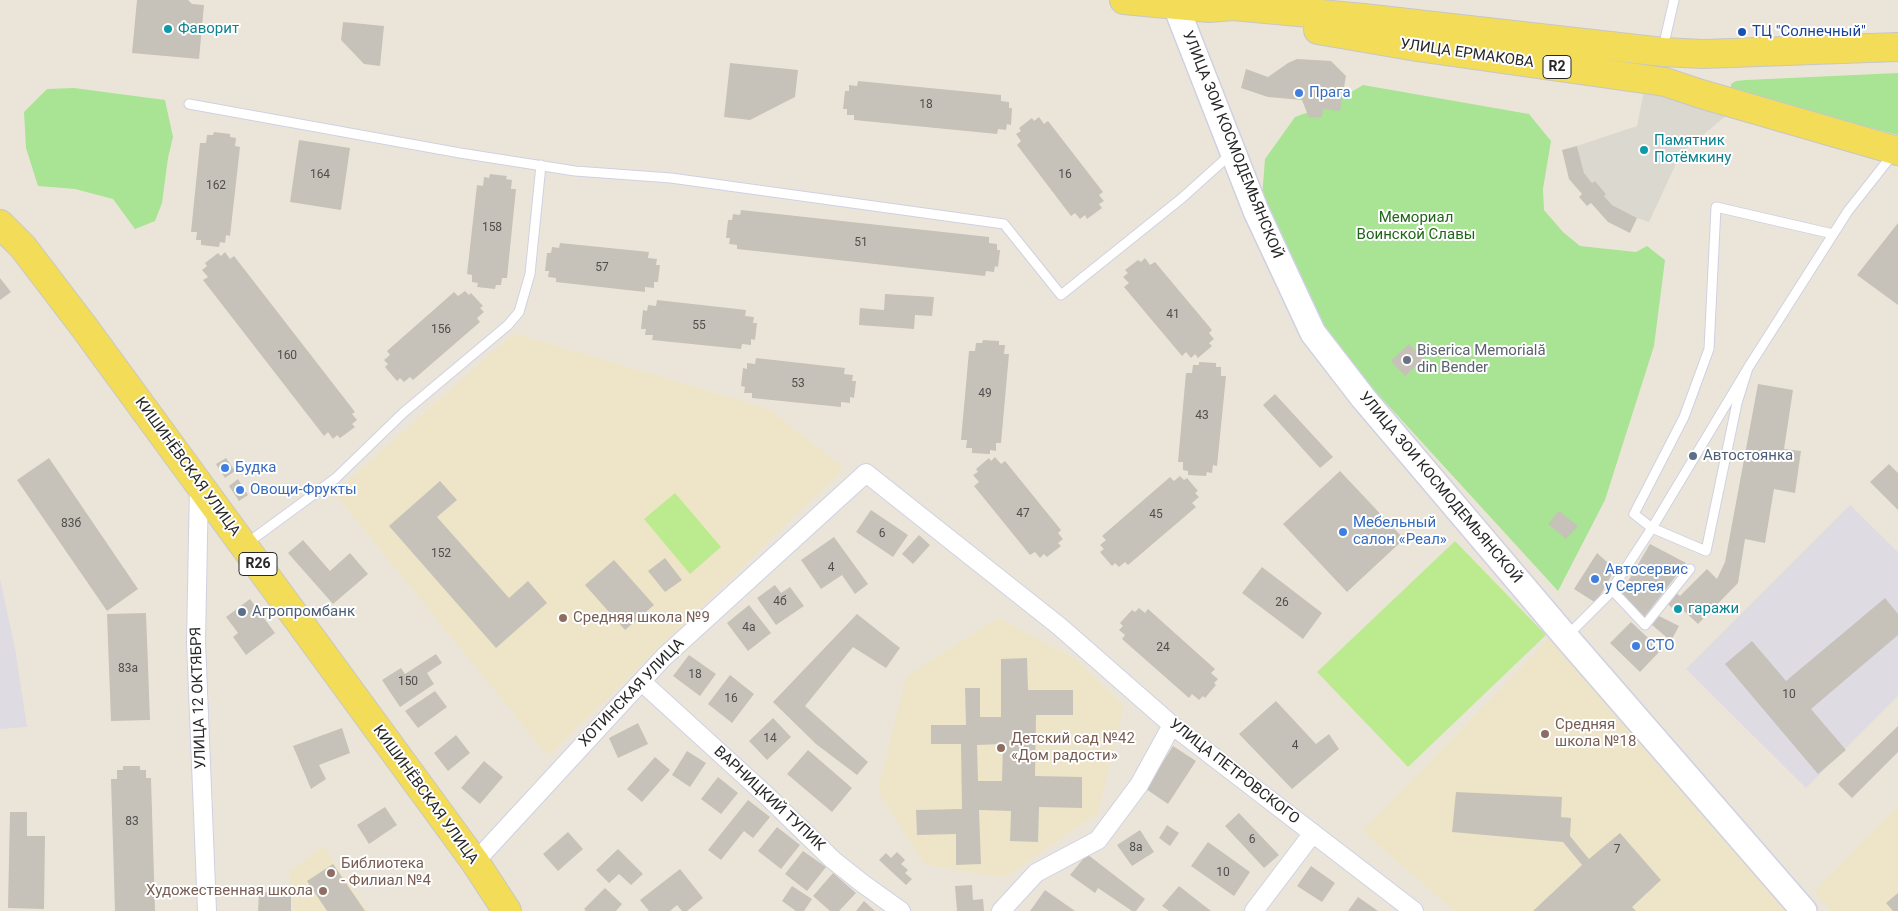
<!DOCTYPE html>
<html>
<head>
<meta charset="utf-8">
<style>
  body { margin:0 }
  canvas { display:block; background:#ebe5d9 }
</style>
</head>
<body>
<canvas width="1898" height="911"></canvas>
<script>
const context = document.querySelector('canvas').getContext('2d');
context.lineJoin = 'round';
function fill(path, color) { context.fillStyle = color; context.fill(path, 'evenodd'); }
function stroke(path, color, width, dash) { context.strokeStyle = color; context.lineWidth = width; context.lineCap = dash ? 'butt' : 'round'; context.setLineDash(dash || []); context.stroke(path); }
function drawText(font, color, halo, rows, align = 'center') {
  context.font = font + ' Roboto,sans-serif'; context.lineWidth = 4; context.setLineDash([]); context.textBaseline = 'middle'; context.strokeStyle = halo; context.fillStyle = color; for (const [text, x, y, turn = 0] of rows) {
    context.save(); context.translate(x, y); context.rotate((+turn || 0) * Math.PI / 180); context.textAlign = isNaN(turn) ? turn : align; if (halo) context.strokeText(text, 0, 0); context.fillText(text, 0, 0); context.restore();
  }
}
fill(new Path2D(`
  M1850,505l48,47v144l-92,92 -120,-119z
  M0,579l15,69 12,79 -27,2z`), '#dedbe3');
fill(new Path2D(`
  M514,333l255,76 75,59 -296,288 -214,-263z
  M998,618l75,39 51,49 -26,107 -94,65 -80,-14 -46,-73 28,-115z
  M1550,638l238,273h-334l-92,-80z
  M1898,806v105h-68l-16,-20z
  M323,846l45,65h-74l-5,-39z`), '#eee5c8');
fill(new Path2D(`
  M1898,73v62l-152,-40 -15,-6v-5l5,-3 10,-1z
  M1363,85l166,29 22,27 -8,48 1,21 19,22 17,14 56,6 11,-6 18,14 -11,86 -49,154 -47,91 -236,-258 -60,-136 3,-38 30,-42 38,-14z
  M74,88l91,12 8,37 -5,21 -6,45 -7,18 -20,8 -22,-30 -38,-10 -37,-3 -12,-38 -2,-36 23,-23z`), '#a8e494');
fill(new Path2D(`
  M675,493l46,54 -31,27 -46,-55z
  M1455,541l91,94 -138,132 -91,-95z`), '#bceb8f');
fill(new Path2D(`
  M1644,91l82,25 -45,37 -32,69 -12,-4 -25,-13 -8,-9 2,-2 -11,-13 -3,2 -8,-10 -7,-27 60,-20z`), '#dbd8d0');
fill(new Path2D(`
  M137,0h51l4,4 12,1 -5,54 -67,-6z
  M343,22l41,4 -4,40 -16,-2 -23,-24z
  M1297,59l34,2 15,15 -6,35 -17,-2 -1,8 -13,1 -7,-18 -34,-3 -27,-9 5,-19 22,8 20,-14z
  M730,63l68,7 -3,27 -45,23 -26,-3z
  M858,81l143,14v6l8,1v6h3l-1,17 -4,-1 -1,6 -8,-1 -1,5 -143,-14v-5h-7v-6h-4l2,-18h4v-6l8,1z
  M1039,117l5,7 4,-3 55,71 -4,3 5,6 -5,3 3,4 -15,11 -2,-4 -5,4 -5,-6 -4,3 -54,-71 4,-4 -5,-7 5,-3 -2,-3 13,-10 2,3z
  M214,132l16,2v3l6,1 -1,8 5,1 -10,89 -4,-1 -1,8 -5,-1 -1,5 -18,-2v-5h-5l1,-8h-6l9,-89h6l1,-8h6z
  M299,140l51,8 -9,62 -51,-8z
  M1577,146l7,27 8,10 3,-2 11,13 -2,2 8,9 25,13 -7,15 -22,-11 -17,-19 -4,3 -8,-9 3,-3 -13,-15 -7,-29z
  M490,174l17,2 -1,3 6,1 -1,9h5l-9,89h-5l-1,7h-5l-1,4 -18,-2 1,-4 -6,-1v-7l-5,-1 10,-89 6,1 1,-9 5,1z
  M741,210l248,27v6l8,1v6h3l-2,17 -3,-1 -1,6 -8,-1 -1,5 -248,-27v-4l-8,-1 1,-6h-4l2,-18h4l1,-6 7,1z
  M1898,223v82l-41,-30z
  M560,243l89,9 -1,6 9,1 -1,6h4l-2,17h-4v6l-9,-1v5l-89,-10v-4l-8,-1 1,-6h-4l2,-18h4l1,-6 7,1z
  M225,252l5,7 4,-3 121,156 -3,2 5,6 -5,4 3,3 -15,11 -3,-3 -4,4 -5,-7 -4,4 -121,-156 5,-3 -6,-7 5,-4 -2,-3 13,-10 3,3z
  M1145,258l5,7 5,-3 57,68 -3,3 5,6 -5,4 3,3 -14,12 -3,-4 -4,4 -5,-6 -4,4 -58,-69 5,-4 -6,-6 5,-4 -3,-3 13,-10 3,2z
  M0,278l11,14 -11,8z
  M465,291l4,4 2,-2 12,13 -3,2 4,4 -7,6 3,4 -67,58 -3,-3 -6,5 -4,-4 -3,3 -12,-14 3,-3 -4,-4 6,-5 -3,-4 67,-59 4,4z
  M885,294l49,3 -2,19 -17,-1 -1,14 -55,-4 1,-17 24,2z
  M657,300l89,10 -1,6 9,1 -1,6h4l-2,17 -4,-1v6l-9,-1 -1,5 -89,-9 1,-5h-8l1,-6h-5l2,-19 4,1 1,-6 8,1z
  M983,340l16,1v4h6l-1,9h5l-8,89h-5v8l-6,-1v4l-18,-1v-5h-6l1,-8h-6l8,-89h6l1,-8h6z
  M1409,344l15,15 -19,17 -14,-15z
  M756,358l89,10 -1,6 9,1 -1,6h4l-2,17 -4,-1v6l-9,-1v5l-89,-9v-5h-8l1,-6 -4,-1 2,-18 4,1v-6l8,1z
  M1199,362l17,1v4h5v9h5l-9,90 -4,-1 -1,8 -5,-1 -1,4 -18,-1v-4l-5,-1v-8h-5l8,-89h6l1,-8h6z
  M1758,384l35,6 -9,59 17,2 -6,42 -21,-4 -9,54 -20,-4 -7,44 -40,41 -15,-14 -4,5 -12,-12 8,-11 5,4 27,-27 10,10 8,-17z
  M1275,394l58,63 -13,11 -57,-63z
  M995,457l6,7 4,-3 56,69 -3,3 5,6 -5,4 3,3 -14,11 -3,-3 -4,4 -5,-6 -5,3 -56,-69 5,-4 -6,-7 5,-3 -2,-3 13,-11 2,3z
  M49,458l89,131 -31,22 -90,-131z
  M226,458l9,13 -10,7 -9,-14z
  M1889,464l9,9v37l-28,-28z
  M1340,471l64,68 -57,53 -64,-68z
  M1180,476l4,4 3,-2 11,13 -3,2 4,4 -7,6 4,4 -68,58 -3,-3 -6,5 -4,-4 -3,3 -12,-14 4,-3 -4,-4 6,-5 -4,-4 68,-59 4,4z
  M238,479l10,16 -9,6 -10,-15z
  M440,481l17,19 -20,17 72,81 19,-17 19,22 -51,45 -107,-122z
  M871,510l37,25 -15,22 -37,-25z
  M1559,511l19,15 -12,13 -18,-15z
  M919,535l11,10 -17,19 -11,-10z
  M834,537l34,47 -13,10 -13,-19 -21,14 -20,-29z
  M303,540l27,31 20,-18 18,21 -35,30 -45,-51z
  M1650,544l36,19 -44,57 -22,-25z
  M1597,553l18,16 -19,34 -22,-14z
  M665,558l17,22 -17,12 -17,-21z
  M614,560l40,45 -29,25 -40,-45z
  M1262,567l60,46 -19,26 -61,-46z
  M775,585l6,8 9,-6 14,19 -28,19 -19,-27z
  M1885,598l13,16v21l-87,74 35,41 -28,24 -93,-110 27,-23 34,40z
  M250,599l25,34 -29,22 -13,-18 5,-4 -12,-16z
  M749,605l22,28 -23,18 -21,-28z
  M1139,608l6,5 3,-4 67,60 -4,4 7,6 -4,4 2,2 -11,13 -2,-2 -4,4 -7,-6 -3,4 -67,-59 3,-4 -6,-5 4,-4 -3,-3 12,-13 3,2z
  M146,613l4,107 -39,1 -4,-107z
  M857,614l43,34 -14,20 -33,-21 -48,59 63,56 -11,13 -41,-31 -43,-42z
  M1659,616l20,10 -8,15 -19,-16z
  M1631,622l30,28 -21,22 -30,-29z
  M436,654l6,9 -15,10 7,11 -34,23 -18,-27 19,-12 4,6z
  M689,655l27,19 -16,22 -27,-20z
  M1027,658l1,32h45v25h-37l-1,61 47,1v31l-43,-1 -1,35 -28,-1 1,-30 -32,-1 2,54 -25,1v-31l-39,1 -1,-25 46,-1 -1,-65h-30v-19h35l-1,-37h15v29h21v-58zM1003,744l-1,37h-24l-1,-36z
  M730,675l24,19 -22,29 -24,-19z
  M435,691l12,16 -29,21 -13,-17z
  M1276,701l40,43 13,-10 10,15 -47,40 -53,-55z
  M773,718l18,19 -24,23 -18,-19z
  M638,723l10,21 -30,14 -9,-20z
  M1898,726v26l-46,46 -14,-14z
  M342,728l8,25 -31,12 7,14 -15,10 -18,-43z
  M456,735l14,18 -22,18 -14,-18z
  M1173,746l23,15 -28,43 -22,-15z
  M808,750l44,38 -20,24 -45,-38z
  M687,751l19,12 -16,24 -18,-12z
  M655,757l15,13 -28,32 -15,-13z
  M484,761l19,16 -23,27 -19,-16z
  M123,766h17v4h6v8h5l4,133h-40l-4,-132h6v-9h6z
  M718,777l20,16 -17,21 -20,-15z
  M1456,792l106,5 -1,20 10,1 -1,18 19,23 31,-26 41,47 -29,27 4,4h-103l49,-46 -19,-23 -111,-10z
  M748,800l22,17 -17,21 -9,-7 -23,29 -13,-10z
  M385,807l12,18 -28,19 -12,-19z
  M10,812h17v24h18l-1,73 -36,-1z
  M1239,813l40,42 -15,13 -39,-42z
  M1167,825l12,8 -9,13 -11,-8z
  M777,827l23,18 -19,24 -23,-18z
  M1140,830l14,22 -22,14 -15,-21z
  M568,832l15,17 -25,22 -15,-17z
  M1208,842l42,30 -16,24 -43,-30z
  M618,849l25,25 -12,11 -12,-11 -10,9 -13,-13z
  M803,851l23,16 -19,24 -22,-17z
  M897,852l8,8 -4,4 7,6 -3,3 7,6 -6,6 -27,-25 7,-7 5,5z
  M1087,854l58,45 -9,12h-4l-34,-23 -3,5 -25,-18z
  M333,864l32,47h-38l-20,-30z
  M1311,866l24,17 -13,19 -25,-16z
  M680,869l23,29 -16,13h-5l-5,-6 -7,6h-21l-9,-11z
  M833,873l23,20 -17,18h-9l-17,-15z
  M972,885l1,15 10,-1 1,12h-27l-2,-25z
  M792,886l20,13 -8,12h-8l-14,-10z
  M1179,886l32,25h-42l-7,-5z
  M605,888l17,16 -6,7h-30l-2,-2z
  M1045,890l30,21h-45z
  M259,892l32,1v18h-33z
  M1898,893v18h-5l-7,-8z
  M1358,897l20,14h-30z
  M864,901l11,10h-19z`), '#c6c2b9');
const lane = new Path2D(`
  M1663,48l11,-48
  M189,104l271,49 115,18 96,7 333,46 57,71 121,-97 50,-45
  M1748,368l-96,160 -18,-14 50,-97 25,-68 7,-142 117,27
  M246,544l90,-66 67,-65 105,-88 11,-13 11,-38 11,-109
  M1612,590l33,35 45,-56
  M1568,635l40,-40 44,-67 54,23 31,-148 11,-35 100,-157 45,-57`);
const street = new Path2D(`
  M199,485l-3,157 11,269
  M642,682l125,114 66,64 29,23 39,28
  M475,862l189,-205 202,-184 193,153 113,99 242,186
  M1001,911l35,-38 62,-33 41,-55 33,-60
  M1254,911l59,-78`);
const secondary = new Path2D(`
  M1175,4l81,207 57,122 51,66 202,238 238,274`);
const primary = new Path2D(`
  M1124,0l85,8 24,-2 131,12 299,34 40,2 195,-7
  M1318,30l99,17 248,35 36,12 197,57
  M0,224l23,23 61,80 391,535 32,49`);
stroke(lane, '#cfd1e2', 11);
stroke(street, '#cfd1e2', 20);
stroke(secondary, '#cfd1e2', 28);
stroke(primary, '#c7c7c7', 30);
stroke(lane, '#fff', 9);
stroke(street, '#fff', 18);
stroke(secondary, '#fff', 25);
stroke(primary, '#f3dc57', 28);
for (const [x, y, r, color] of [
  [168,29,5,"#0f9aa8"],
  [1742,32,5,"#1a4fb4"],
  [1299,93,5,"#3f7fe0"],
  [1644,150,5,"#0f9aa8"],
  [1407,360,5,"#6b7280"],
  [1693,456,5,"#5c6f8a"],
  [225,468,5,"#3f7fe0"],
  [240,490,5,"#3f7fe0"],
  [1343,532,5,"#3f7fe0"],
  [1595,579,5,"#3f7fe0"],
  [1678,609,5,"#0f9aa8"],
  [242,612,5,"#5c6f8a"],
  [563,618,5,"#8d6e63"],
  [1636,646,5,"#3f7fe0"],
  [1545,734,5,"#8d6e63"],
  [1001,748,5,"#8d6e63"],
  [331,873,5,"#8d6e63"],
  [323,891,5,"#8d6e63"]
]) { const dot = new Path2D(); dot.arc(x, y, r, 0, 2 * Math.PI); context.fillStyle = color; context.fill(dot); stroke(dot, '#fff', 2); }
drawText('12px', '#504e4c', null, [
  ["18",926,105],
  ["164",320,175],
  ["16",1065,175],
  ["162",216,186],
  ["158",492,228],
  ["51",861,243],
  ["57",602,268],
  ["41",1173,315],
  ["55",699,326],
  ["156",441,330],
  ["160",287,356],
  ["53",798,384],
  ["49",985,394],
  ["43",1202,416],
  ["47",1023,514],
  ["45",1156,515],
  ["83б",71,524],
  ["6",882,534],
  ["152",441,554],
  ["4",831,568],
  ["4б",780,602],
  ["26",1282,603],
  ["4а",749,628],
  ["24",1163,648],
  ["83а",128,669],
  ["18",695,675],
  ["150",408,682],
  ["10",1789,695],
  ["16",731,699],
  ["14",770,739],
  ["4",1295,746],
  ["83",132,822],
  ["6",1252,840],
  ["8а",1136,848],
  ["7",1617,850],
  ["10",1223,873]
]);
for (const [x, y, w] of [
  [1557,67,28],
  [258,564,38]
]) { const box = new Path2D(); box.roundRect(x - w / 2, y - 11.5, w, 23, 4); context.fillStyle = '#fff'; context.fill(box); stroke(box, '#282828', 1); }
drawText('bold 14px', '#282828', null, [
  ["R2",1557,67],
  ["R26",258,564]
]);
drawText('15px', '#0d838f', '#fff', [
  ["Фаворит",178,29],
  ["Памятник",1654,141],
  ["Потёмкину",1654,158],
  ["гаражи",1688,609]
], 'left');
drawText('15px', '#164399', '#fff', [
  ["ТЦ \"Солнечный\"",1752,32]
], 'left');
drawText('15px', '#282828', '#fff', [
  ["УЛИЦА ЕРМАКОВА",1467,54,8],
  ["УЛИЦА ЗОИ КОСМОДЕМЬЯНСКОЙ",1232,145,68],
  ["КИШИНЁВСКАЯ УЛИЦА",187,467,54],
  ["УЛИЦА ЗОИ КОСМОДЕМЬЯНСКОЙ",1440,488,50],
  ["ХОТИНСКАЯ УЛИЦА",632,693,-46],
  ["УЛИЦА 12 ОКТЯБРЯ",199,698,-92],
  ["УЛИЦА ПЕТРОВСКОГО",1234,772,38],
  ["КИШИНЁВСКАЯ УЛИЦА",425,795,54],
  ["ВАРНИЦКИЙ ТУПИК",769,799,43]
]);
drawText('15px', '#366cbe', '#fff', [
  ["Прага",1309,93],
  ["Будка",235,468],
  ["Овощи-Фрукты",250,490],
  ["Мебельный",1353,523],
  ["салон «Реал»",1353,540],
  ["Автосервис",1605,570],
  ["у Сергея",1605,587],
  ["СТО",1646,646]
], 'left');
drawText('15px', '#216618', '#fff', [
  ["Мемориал",1416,218],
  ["Воинской Славы",1416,235]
]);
drawText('15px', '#5b616d', '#fff', [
  ["Biserica Memorială",1417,351],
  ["din Bender",1417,368]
], 'left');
drawText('15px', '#4e5e75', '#fff', [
  ["Автостоянка",1703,456],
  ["Агропромбанк",252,612]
], 'left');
drawText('15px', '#785e54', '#fff', [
  ["Средняя школа №9",573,618],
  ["Средняя",1555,725],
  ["школа №18",1555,742],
  ["Детский сад №42",1011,739],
  ["«Дом радости»",1011,756],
  ["Библиотека",341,864],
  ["- Филиал №4",341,881],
  ["Художественная школа",313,891,"right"]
], 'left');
</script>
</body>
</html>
